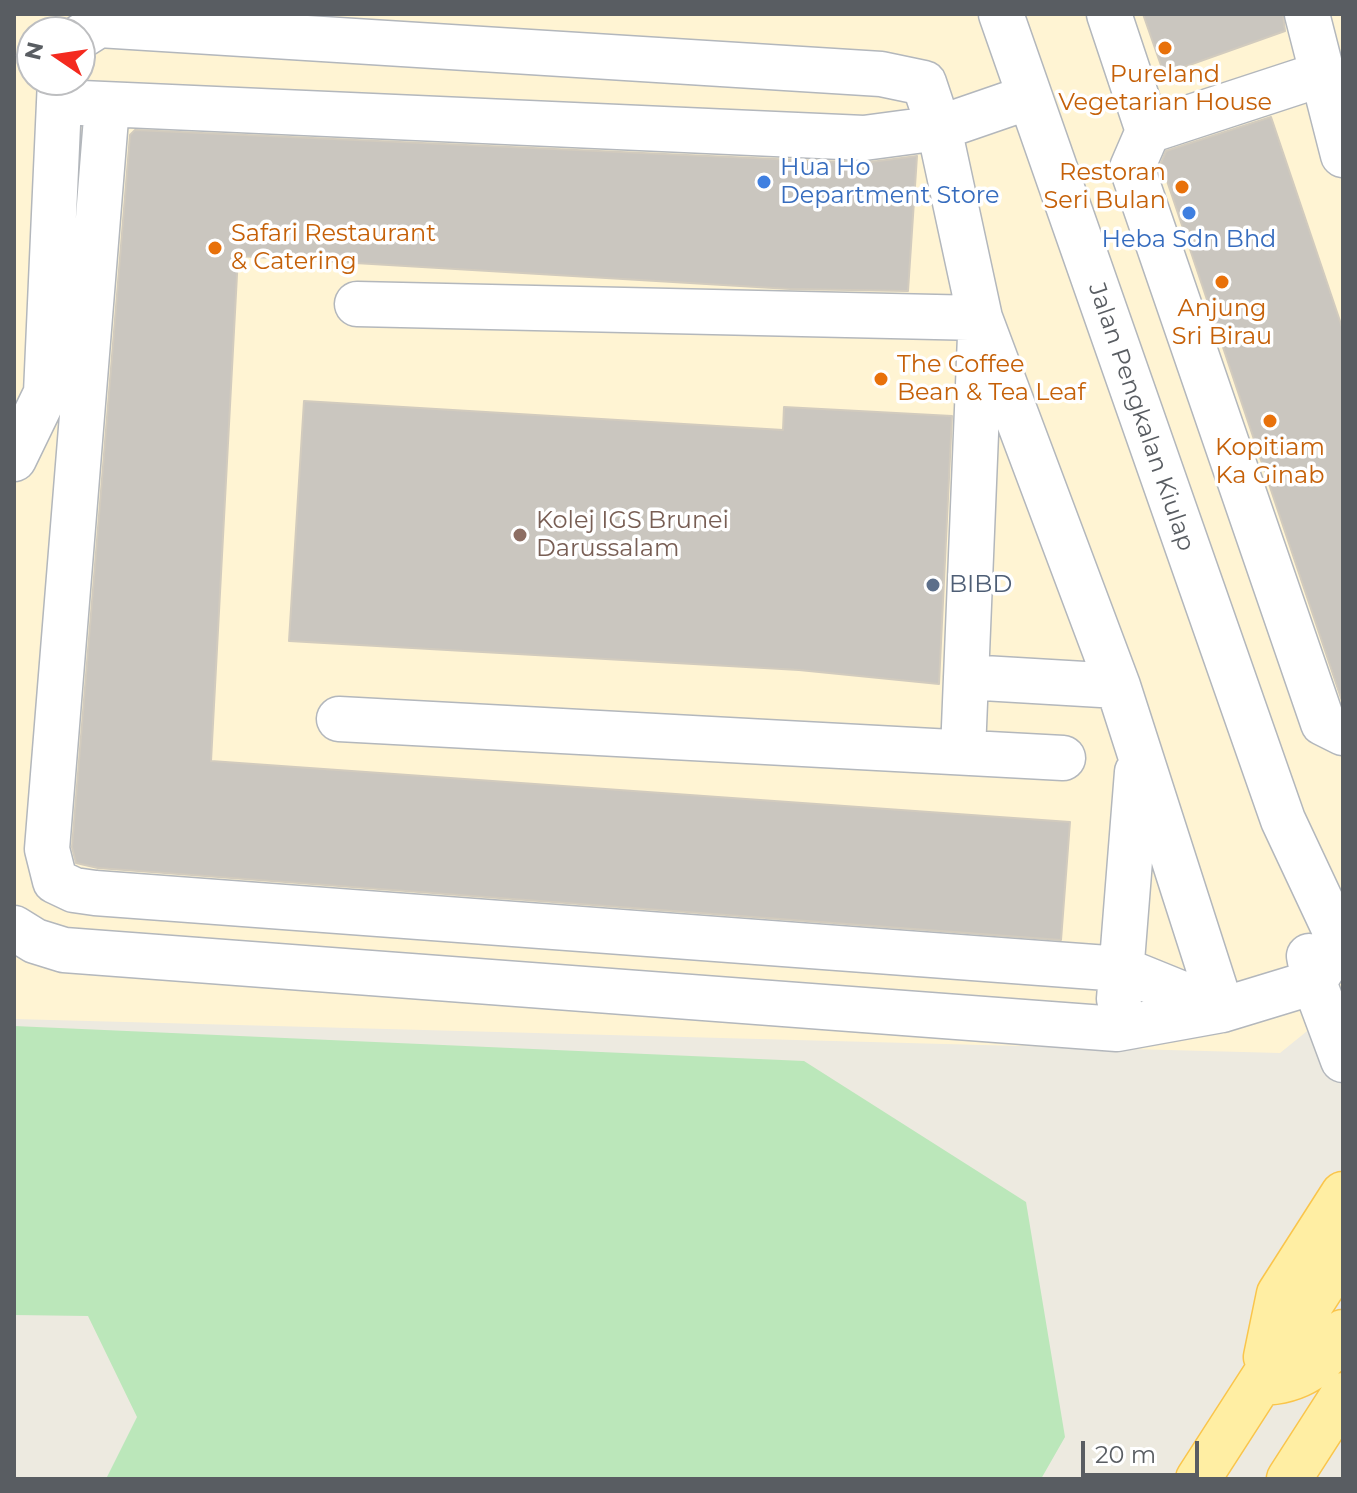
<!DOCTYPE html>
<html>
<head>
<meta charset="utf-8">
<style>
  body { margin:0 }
  #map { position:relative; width:1357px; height:1493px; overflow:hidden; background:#edeae0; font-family:Montserrat,sans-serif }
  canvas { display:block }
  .frame { position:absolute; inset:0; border:16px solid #595d62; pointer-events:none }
  .north { position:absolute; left:16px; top:16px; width:80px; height:80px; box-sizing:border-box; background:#fff; border:2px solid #bdbec0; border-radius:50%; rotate:283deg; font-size:22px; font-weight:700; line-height:32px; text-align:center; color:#595d62 }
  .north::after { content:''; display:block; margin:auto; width:28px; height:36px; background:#f42a1f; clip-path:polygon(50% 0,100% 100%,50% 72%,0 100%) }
  .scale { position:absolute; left:1081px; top:1441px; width:118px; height:36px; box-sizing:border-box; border:4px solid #595d62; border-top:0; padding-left:10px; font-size:24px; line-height:28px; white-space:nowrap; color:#595d62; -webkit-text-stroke:6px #fff; paint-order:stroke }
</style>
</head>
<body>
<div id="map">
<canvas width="1357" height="1493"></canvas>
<div class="frame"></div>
<div class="north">N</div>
<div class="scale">20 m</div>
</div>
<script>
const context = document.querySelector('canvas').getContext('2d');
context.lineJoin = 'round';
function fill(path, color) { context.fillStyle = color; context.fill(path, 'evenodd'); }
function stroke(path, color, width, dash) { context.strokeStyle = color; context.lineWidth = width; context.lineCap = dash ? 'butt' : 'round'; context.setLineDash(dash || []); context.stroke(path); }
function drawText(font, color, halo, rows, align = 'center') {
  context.font = font + ' Montserrat,sans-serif'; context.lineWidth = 7; context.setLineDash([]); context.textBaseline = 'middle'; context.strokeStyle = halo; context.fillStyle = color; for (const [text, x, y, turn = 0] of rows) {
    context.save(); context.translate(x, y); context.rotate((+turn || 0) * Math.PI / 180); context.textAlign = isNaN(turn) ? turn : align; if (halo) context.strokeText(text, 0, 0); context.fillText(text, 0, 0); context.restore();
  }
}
fill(new Path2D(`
  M14,14h1329v988l-63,51 -1266,-34zM32,32h48v48h-48z`), '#fff4d3');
fill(new Path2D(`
  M14,1026l790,35 222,141 39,235 -24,42h-935l31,-62 -49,-101 -74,-1z`), '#bbe7ba');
const building = new Path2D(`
  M1143,14h140l2,17 -121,43z
  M1271,117l72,213v374l-182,-541 5,-12z
  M135,130l728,33 54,-7 -9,135 -118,-2 -552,-33 -27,505 859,61 -9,118 -963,-72 -22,-5 -4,-16 58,-712z
  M304,401l479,29 1,-23 168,9 -13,268 -140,-14 -510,-29z`);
fill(building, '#cac6bf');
stroke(building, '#d2cbbe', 2);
const minor = new Path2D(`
  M1001,14l282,806 60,128
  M1109,14l39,117 -16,37 191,555 20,10
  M1307,14l36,141
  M1029,97l-90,31 41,190 138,368 104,324
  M59,102l805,36 75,-10 -15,-45 -43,-9 -782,-49 -19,12
  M107,106l-60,743 8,32 19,9 21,3 1026,76 101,41
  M1148,131l174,-57
  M357,304l623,14
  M14,459l32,-66 14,-313
  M966,677l152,9
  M339,719l724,39
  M963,751l17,-415
  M14,928l21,13 29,9 1053,79 105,-19 92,-28 26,-42
  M1309,956l5,26 29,78
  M1119,999l18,-227`);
const major = new Path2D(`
  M1266,1357l13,-63 64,-100
  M1260,1383c40,-1 62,-18 83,-51
  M1198,1479l145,-225
  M1289,1479l54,-84`);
stroke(minor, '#b3b7bc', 47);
stroke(major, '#fac54b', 47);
stroke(minor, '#fff', 44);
stroke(major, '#ffeea3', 44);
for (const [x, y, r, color] of [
  [1165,48,8,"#e8710a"],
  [764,182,8,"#3f7fe0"],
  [1182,187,8,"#e8710a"],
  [1189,213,8,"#3f7fe0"],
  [215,248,8,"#e8710a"],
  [1222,282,8,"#e8710a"],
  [881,379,8,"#e8710a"],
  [1270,421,8,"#e8710a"],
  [520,535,8,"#8d6e63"],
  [933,585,8,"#5c6f8a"]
]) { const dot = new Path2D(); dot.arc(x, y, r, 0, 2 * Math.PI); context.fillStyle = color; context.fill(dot); stroke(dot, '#fff', 3); }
drawText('24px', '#c56008', '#fff', [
  ["Pureland",1165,75],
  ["Vegetarian House",1165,103],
  ["Restoran",1166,173,"right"],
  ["Seri Bulan",1166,201,"right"],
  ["Safari Restaurant",231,234,"left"],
  ["& Catering",231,262,"left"],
  ["Anjung",1222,309],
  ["Sri Birau",1222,337],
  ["The Coffee",897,365,"left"],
  ["Bean & Tea Leaf",897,393,"left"],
  ["Kopitiam",1270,448],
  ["Ka Ginab",1270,476]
]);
drawText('24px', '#366cbe', '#fff', [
  ["Hua Ho",780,168],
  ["Department Store",780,196],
  ["Heba Sdn Bhd",1189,240,"center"]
], 'left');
drawText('24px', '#595d62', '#fff', [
  ["Jalan Pengkalan Kiulap",1141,417,71]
]);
drawText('24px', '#785e54', '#fff', [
  ["Kolej IGS Brunei",536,521],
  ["Darussalam",536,549]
], 'left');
drawText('24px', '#4e5e75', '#fff', [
  ["BIBD",949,585]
], 'left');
</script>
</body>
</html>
